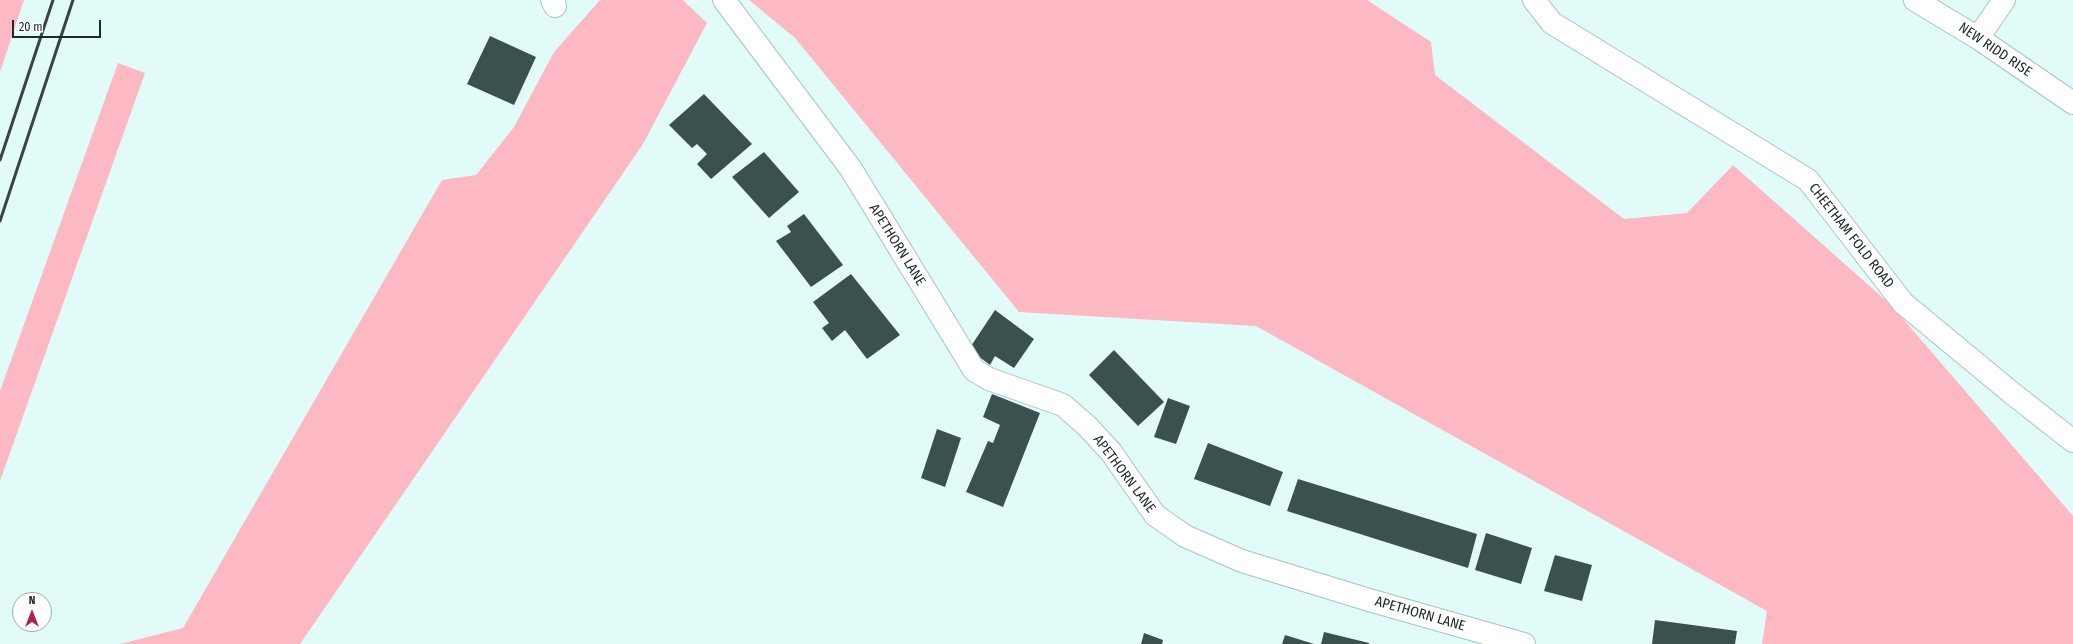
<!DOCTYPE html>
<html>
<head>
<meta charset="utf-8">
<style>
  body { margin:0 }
  #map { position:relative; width:2073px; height:644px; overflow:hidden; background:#e1fbf9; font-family:"Fira Sans Condensed",sans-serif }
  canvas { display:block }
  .north { position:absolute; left:12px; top:592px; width:40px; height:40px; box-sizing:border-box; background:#fff; border:1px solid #a6aaa9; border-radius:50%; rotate:0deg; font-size:11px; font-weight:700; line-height:16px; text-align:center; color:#202a29 }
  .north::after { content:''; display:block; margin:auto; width:14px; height:18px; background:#b2224f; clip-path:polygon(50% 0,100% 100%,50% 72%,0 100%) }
  .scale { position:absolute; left:12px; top:20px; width:89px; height:18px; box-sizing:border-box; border:2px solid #202a29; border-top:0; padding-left:5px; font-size:12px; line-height:14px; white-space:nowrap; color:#202a29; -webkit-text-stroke:3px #fff; paint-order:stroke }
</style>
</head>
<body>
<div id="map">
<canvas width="2073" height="644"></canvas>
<div class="north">N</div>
<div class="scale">20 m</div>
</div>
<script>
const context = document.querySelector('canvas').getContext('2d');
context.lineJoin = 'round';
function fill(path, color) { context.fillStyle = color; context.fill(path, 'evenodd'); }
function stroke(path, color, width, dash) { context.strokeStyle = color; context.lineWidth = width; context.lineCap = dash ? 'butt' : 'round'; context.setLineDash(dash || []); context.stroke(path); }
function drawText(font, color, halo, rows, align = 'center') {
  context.font = font + ' "Fira Sans Condensed",sans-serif'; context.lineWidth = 4; context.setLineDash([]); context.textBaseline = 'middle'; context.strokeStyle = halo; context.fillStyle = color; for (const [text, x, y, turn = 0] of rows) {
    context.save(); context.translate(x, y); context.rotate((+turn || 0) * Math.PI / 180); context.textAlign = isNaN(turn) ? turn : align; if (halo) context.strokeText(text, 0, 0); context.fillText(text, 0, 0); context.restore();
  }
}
fill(new Path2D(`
  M0,0h24l-24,72z
  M600,0h83l24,23 -64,121 -343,500h-180l63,-16 259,-448 34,-5 38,-48 40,-75z
  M749,0h618l64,42 4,33 189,144 63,-6 46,-48 158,140 182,211v128h-311l5,-33 -511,-285 -237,-14 -224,-274z
  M118,63l27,10 -145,408v-90z`), '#fcb9c3');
fill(new Path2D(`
  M490,36l46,21 -22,48 -47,-21z
  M704,94l48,50 -41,35 -14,-15 10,-10 -10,-10 -5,4 -23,-23z
  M764,152l35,40 -30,26 -37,-41z
  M804,214l39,51 -32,22 -35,-46 15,-9 -4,-6z
  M851,274l49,61 -33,24 -22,-29 -13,11 -10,-13 7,-5 -16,-21z
  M995,310l39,29 -20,29 -19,-12 -5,9 -21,-16z
  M1114,350l50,52 -26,24 -49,-51z
  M992,394l48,19 -37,94 -37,-15 22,-51 5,2 7,-18 -17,-8z
  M1168,398l22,8 -14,38 -22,-7z
  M937,429l24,9 -16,49 -24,-9z
  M1208,443l75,29 -13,34 -76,-27z
  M1298,479l179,55 -9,34 -181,-57z
  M1486,533l46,15 -11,36 -46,-14z
  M1555,555l37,10 -10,36 -38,-10z
  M1655,620l82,11 -2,13h-83z
  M1324,632l45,11v1h-48z
  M1144,633l19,7 -1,4h-21z
  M1285,635l29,9h-32z`), '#3b5150');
const minor = new Path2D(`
  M552,0l3,6
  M724,0l127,169 123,201 15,9 74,26 24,21 24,26 44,63 30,21 57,25 127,39 155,44
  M1534,0l18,23 256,157 95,123 110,91 60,47
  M1915,0l63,38 95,65
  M1978,38l26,-38`);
stroke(minor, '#a9c3c1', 24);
stroke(minor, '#fff', 22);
stroke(new Path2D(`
  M0,160l53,-160
  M0,221l73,-221`), '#384443', 3);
drawText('14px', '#202a29', '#fff', [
  ["NEW RIDD RISE",1995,50,34],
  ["CHEETHAM FOLD ROAD",1851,236,52],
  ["APETHORN LANE",897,245,58],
  ["APETHORN LANE",1124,474,53],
  ["APETHORN LANE",1420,614,16]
]);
</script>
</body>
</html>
